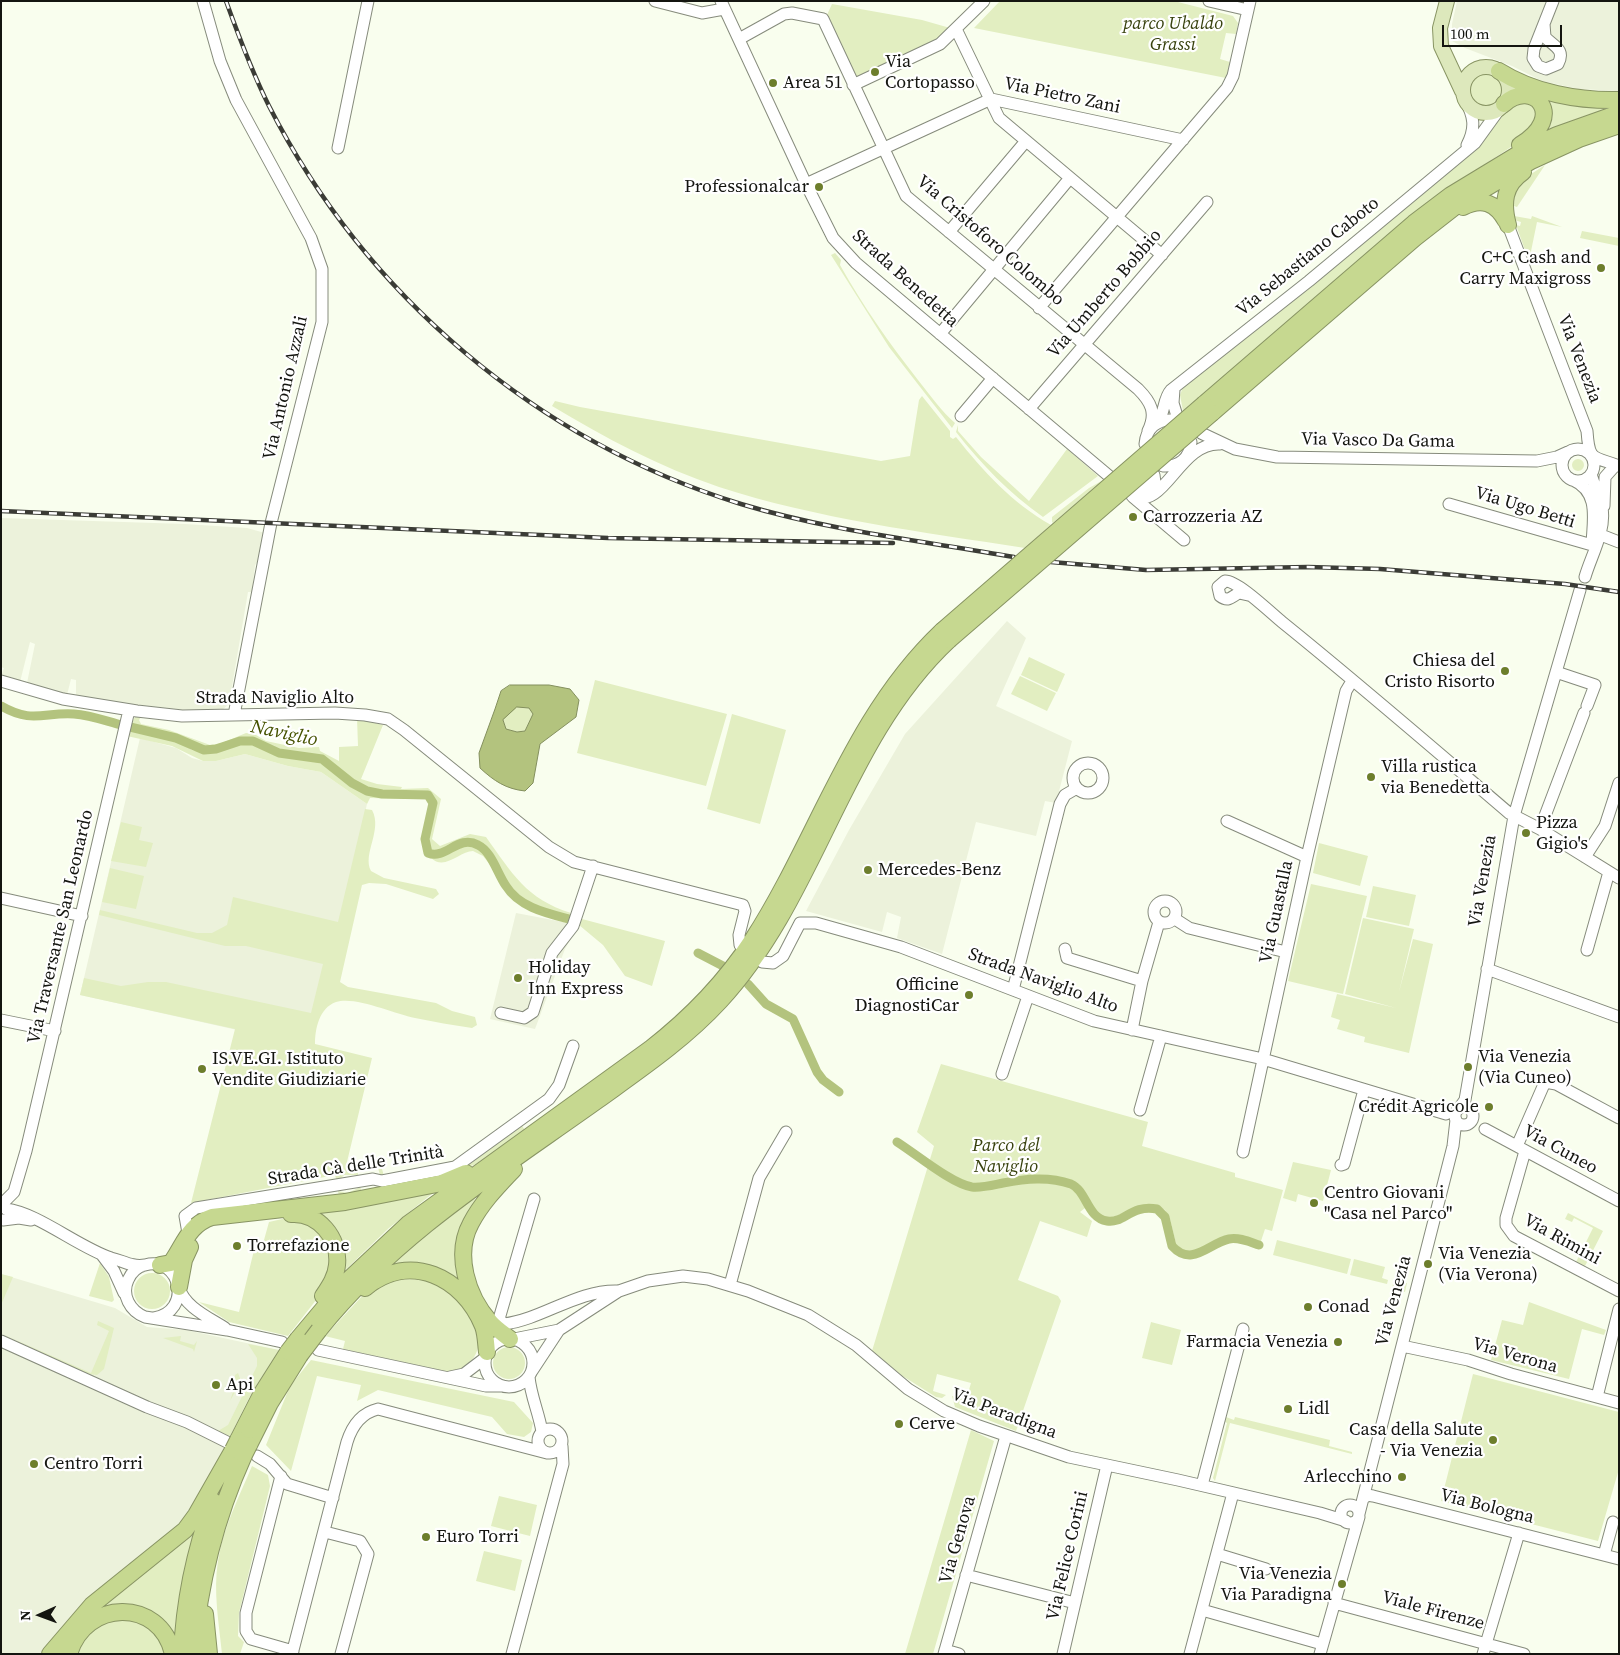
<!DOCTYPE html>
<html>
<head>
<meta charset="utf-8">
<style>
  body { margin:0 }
  #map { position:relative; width:1620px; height:1655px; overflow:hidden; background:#f9feee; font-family:"Source Serif 4",serif }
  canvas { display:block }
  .frame { position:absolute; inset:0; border:2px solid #141510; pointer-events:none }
  .north { position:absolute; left:15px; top:1590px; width:50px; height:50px; -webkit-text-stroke:4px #fff; paint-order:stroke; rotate:268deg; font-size:14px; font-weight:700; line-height:20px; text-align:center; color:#141510 }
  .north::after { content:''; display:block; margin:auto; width:18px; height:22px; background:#141510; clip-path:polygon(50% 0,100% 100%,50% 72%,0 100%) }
  .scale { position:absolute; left:1442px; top:25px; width:120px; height:22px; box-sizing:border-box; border:2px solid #141510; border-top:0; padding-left:6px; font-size:15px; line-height:18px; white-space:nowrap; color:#141510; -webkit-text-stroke:4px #fff; paint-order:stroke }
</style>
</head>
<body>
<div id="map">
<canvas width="1620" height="1655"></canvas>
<div class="frame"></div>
<div class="north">N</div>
<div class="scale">100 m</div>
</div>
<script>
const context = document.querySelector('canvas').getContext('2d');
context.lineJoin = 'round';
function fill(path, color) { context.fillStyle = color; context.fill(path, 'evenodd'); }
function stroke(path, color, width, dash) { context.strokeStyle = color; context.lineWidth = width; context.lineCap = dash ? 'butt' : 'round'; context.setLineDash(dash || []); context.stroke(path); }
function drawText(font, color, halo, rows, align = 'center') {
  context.font = font + ' "Source Serif 4",serif'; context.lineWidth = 4.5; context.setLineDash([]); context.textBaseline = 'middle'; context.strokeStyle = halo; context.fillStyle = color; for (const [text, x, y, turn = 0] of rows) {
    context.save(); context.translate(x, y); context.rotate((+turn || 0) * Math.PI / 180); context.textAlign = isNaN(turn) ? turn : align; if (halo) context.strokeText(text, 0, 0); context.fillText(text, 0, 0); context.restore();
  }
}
fill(new Path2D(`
  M1457,1h162v90l-40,-2 -37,-8 -30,-15 -47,-18 -13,-7v-17z
  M1,518l184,6 62,4 18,5 -5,26 -5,6 -3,27h-4l-19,112 -7,6 -52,1 -94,-13v-18l-5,-1 -4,16 -40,-12 8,-39 -5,-2 -10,40 -19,-6 3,-8 -3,-1z
  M1007,621l19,17 -30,68 76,35 -16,62 -11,-2 -9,35 -60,-14 -34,132 -45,-16 4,-21 -14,-5 -5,20 -76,-21 43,-81 56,-96z
  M140,738l36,10 16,10 11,3h13l29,-7 43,12 33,6 46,32 -58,242 -229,-51z
  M516,913l63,12 -14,24 -30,80 -45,-10z
  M1,1274l114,34 32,19 39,3 93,20 -33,53 -57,116 -145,135h-43z`), '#ecf2db');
fill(new Path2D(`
  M1000,1h174l59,15 5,7 -2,11 -10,-1 -6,26 10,3 -4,16 -252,-50z
  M832,4l90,16 28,8 -11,14 -84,39 -29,-64z
  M1468 90a18 18 0 1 1 36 0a18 18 0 1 1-36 0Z
  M1547,96l64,11 -63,23z
  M1513,101h19l9,19 -24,23 -84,56 -250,212 -3,-16 3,-8 155,-123 135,-114z
  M1545,165l-28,42 -3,-1 -4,-9 4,-12z
  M1514,216l17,3 1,-3 30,11 -25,-5 -8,39 -13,-36 4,1 1,-4 -7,-2z
  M1582,231l37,7v8l-39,-8z
  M835,253l6,7 -1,5c23,41 49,78 78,115 12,15 24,32 37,43l-3,5 -63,-81 -58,-92z
  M922,396l28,35v6l3,2 3,-2c27,34 56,66 95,88l-26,23c-103,-16 -207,-29 -306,-61 -59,-20 -114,-49 -167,-81l3,-5 25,6 301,54 29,-5 9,-56z
  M958,425v6l23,26 48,44 38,-52 31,27 -55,41c-34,-24 -61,-52 -87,-85z
  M1572 465a6 6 0 1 1 12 0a6 6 0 1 1-12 0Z
  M1105,479l-52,44 -1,-1v-5l37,-29z
  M1029,657l36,17 -8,18 -36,-17z
  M1020,676l36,17 -9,18 -36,-17z
  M595,680l132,34 -21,72 -129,-33z
  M517,706l13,2 3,6 -8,17 -8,1 -11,-3 -3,-9z
  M732,714l54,16 -26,94 -53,-15z
  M135,717h6l-2,3 2,4 28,6 41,15 12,-2 24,-10 10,2 10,6 33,7 20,-1 1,4 19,10v-14l19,-1 -1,-28 26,7 -22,54 16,5 25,3 -1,2 27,-1 13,11 -9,40 8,7 30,-12 16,3c26,36 40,62 85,76l-1,3c-18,-5 -39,-8 -54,-21 -17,-14 -20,-52 -44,-55 -16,-2 -26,12 -40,12 -17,-18 19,-44 -4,-60l-57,-2 -20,-11 -27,-23 -46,-6 -22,-11h-15l-24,7 -12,1 -32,-13 -40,-8 -2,-2z
  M129,730l52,13 11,7 13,3 35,-10h10l28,13 40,4 35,26 16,9 16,2 25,-2 -5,4 -35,-1 -3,6 -46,-32 -33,-6 -43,-12 -29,7h-13l-31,-15 -45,-10z
  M365,809l7,1c11,20 -10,44 -1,61l13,7 52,11 3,5 -6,5 -47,-15 -17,-1 -7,2 -22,97 8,5 88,16 16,8 23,6 2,8 -5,3c-19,-3 -38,-6 -57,-10 -21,-4 -59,-22 -79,-16 -17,6 -21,27 -21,42l57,14 -26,108 34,-4 4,14 46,-9 29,-8 2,3 -80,16 -3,-10 -20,3v4h-14l-7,7 -2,-7 -144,28 44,-174 -155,-34 4,-17 37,8 27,-4h18l145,31 12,-49 -77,-18h-21l-126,-31 1,-5 97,23h15l15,-8 6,-28 105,25z
  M121,822l21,5 -3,13 14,3 -7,24 -35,-6z
  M1319,843l49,13 -8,30 -47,-13z
  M460,845c19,-3 27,11 35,26l-12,-15 -10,-5c-13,0 -28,20 -42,7l9,-1z
  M110,868l34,8 -8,33 -34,-7z
  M1311,884l56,12 -24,98 -55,-13z
  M1373,886l43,9 -7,31 -43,-9z
  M1363,918l51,11 -15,63 14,-53 20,5 -24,109 -45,-11 1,-5 -28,-8 3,-9 -9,-3 6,-23 59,14 -51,-14z
  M582,919l83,22 -13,45 -27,-10 -22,-31 -24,-20z
  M941,1064l207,58 -6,24 93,27v4l48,13 -11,41 -7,-2 -5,15c-9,-4 -19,-9 -30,-9 -19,1 -36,30 -54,9l-6,-25 -5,-9c-31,-22 -54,31 -75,-6l-10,8 12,9 -5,16 -47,-16 -22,59 40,16 3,5 -45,130 -61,-24 -3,-11 14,4 5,-17 -34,-9 -4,17 13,4 -4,3 -6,-1 -35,-22 -29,-24 62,-205 -17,-14z
  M520,1123l5,7 -49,34 -39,16 -110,22 -75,6 -1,-4 18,-3 1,3 24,-4 1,3 44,-7 -1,-5 10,2 12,-6 2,5 20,-4v-5l73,-14z
  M1293,1162l38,8 -8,31 -25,-7 -2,8 -13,-4z
  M437,1190l-48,38 -49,47 -21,-62z
  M476,1199l-14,83 -70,-13 -2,-5 81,-64z
  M1568,1213l35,18 -18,35 -9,-4 17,-34 -19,-10 -2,4 -7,-3z
  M291,1217l19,3 24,34 -14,41 -32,41 -59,-14 -30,-20 40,10 17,-70 8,-2 5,-18z
  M1277,1240l74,19 -4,15 -74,-19z
  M1354,1259l31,8 -3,11 6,2 -1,4 -37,-9z
  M100,1263l9,14 5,23 -2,2 -23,-6z
  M134 1291a18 18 0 1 1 36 0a18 18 0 1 1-36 0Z
  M1,1274l12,3 -12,28z
  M402,1276l46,9c8,10 27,31 30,42 6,21 -7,45 -30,45l-105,-23 2,-8 -20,-5 40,-43z
  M1394,1280l13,3 -2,9 -13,-4z
  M1529,1302l77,28 -2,5 -22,-6 -13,50 -78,-19 11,-40 21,5z
  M98,1321l16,7 -10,41 -7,6 -9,-1 -86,-40 89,39 18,-42 -12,-6z
  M1151,1322l30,8 -9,35 -30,-7z
  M181,1336l-1,5 14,4 3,-4 -3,11 -1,-3 -30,-11z
  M248,1344l31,6 -27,42 -22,44 -12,-5 10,-6 29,-59v-8z
  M493 1363a16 16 0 1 1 32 0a16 16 0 1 1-32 0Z
  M311,1360l203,42 19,21 -2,9 -7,5 -17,-3 -15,-17 -114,-27 -21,11 4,-16 -44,-9 -26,95 -25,-26 24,-59z
  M238,1373l3,8 -11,20 5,-15v-11z
  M1473,1374l146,38v57l-21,72 -157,-40z
  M1226,1417l8,3 1,-3 95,23 -1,6 23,6v2l-122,-31 -15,58 -2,-3 14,-55 -2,-1z
  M971,1430l23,11 -61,213h-28z
  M252,1466l16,9 2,11 -31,127 -1,23 6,6 -4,12h-18c-3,-30 -9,-63 -4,-93 5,-33 21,-64 34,-95z
  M499,1496l38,9 -7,31 -39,-10z
  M195,1529l-15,63 -6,47 -12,-14 -74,-11z
  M484,1551l38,9 -7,31 -39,-10z
  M129,1618l26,12 14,24h-97l20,-29z`), '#e2eec1');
const water = new Path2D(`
  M510,685h39l21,4 9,11 -3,17 -36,27 -7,39 -8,8c-19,-2 -31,-10 -45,-23l-1,-15 16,-44 6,-18zM517,707l12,1 4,6 -8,17 -8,1 -11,-3 -3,-9z`);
fill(water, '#b3c37e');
stroke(water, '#838f5d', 1);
stroke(new Path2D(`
  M1,706c31,18 43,6 73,8 16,1 32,7 47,11
  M130,727l46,11 28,12 12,-1 24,-8h13l26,12 43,6 30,24 15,8 15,3 46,1 5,8 -8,36 3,14c18,7 30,-19 50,-8 14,7 19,28 28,41 13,21 40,27 63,33
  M698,953l25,13
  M748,984l18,20 27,15 24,53 6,8 16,12
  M897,1142c19,12 55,42 75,45 10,1 21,-2 31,-4 22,-4 45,-7 68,1 16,7 16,34 36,37 17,3 24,-17 50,-12l8,8 7,29c20,22 37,-3 57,-7 10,-2 21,3 30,6`), '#b3c37e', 9);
const minor = new Path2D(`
  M203,1l17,60 16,39 75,138 11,31v53l-51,201 -37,192
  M655,1l47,12 22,-4
  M721,1l85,183 27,54 23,25 253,213
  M1209,1l39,9
  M1544,24l1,13c8,9 21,12 13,27l-12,5 -8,-3 -5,-8 1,-9 19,-48
  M956,29l43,89 163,137
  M739,39l45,-25 8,-1 31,6 83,177 232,193c13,13 19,24 10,42
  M853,85l87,-41 44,-43
  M1465,100c9,16 11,28 2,45
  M338,148l30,-147
  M806,184l185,-85 192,41
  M1508,225l79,206c2,31 6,25 32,35
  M949,232l77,-91
  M1039,308l188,-220 6,-12 17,-75
  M940,334l130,-156
  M1174,389l-1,14 4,13
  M1029,409l178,-207
  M961,416l32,-38
  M1155,424c11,-9 7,-24 16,-34l138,-109 166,-138 26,-36
  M1201,433l34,16 42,8 260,4 20,-4 11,-5
  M1145,444c1,-15 12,-25 27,-24
  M1562 465a16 16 0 1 1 32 0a16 16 0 1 1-32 0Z
  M1163,466c16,1 27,-8 28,-24
  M1573,480c27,12 20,40 19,64
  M1137,488l9,-1 6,-7
  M1146,495l9,-12 -1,-8
  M1132,496c33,15 47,-54 88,-52
  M1133,497l51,43
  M1449,504l143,41
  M1604,506l1,-29 8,-9
  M1598,528l3,7 18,7
  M1585,577c6,-21 21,-46 17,-69 -2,-12 -8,-23 -11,-34
  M1248,595l-9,-2c-7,3 -10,10 -19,3l-2,-9 7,-6c12,-1 46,32 57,41 77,62 152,127 227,191l31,16 79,49
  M1556,672l39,13 -8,21
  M1,681l62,18 74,12 45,5 153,-3 30,2 23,4 16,11 145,117 25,15 169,43 2,6 -6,24 1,10
  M1073 778a15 15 0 1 1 30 0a15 15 0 1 1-30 0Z
  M1227,821l80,36
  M1540,829l44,-116
  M1585,857l20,-31 14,-43
  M1,898l81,18
  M1154 912a11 11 0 1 1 22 0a11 11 0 1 1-22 0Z
  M1175,919l14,9 97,24
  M1065,949l2,9 75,23
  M1587,950l22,-78
  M762,962l11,1 10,-7 17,-33h16l85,24 193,74 169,38 183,55
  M1487,969l132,48
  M1013,990l47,-186 5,-9 12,-7
  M501,1013l23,5 9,-6 19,-59 21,-27 20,-60
  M1,1020l54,11
  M1132,1030l10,-49 17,-59
  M1002,1074l26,-78
  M1455 1116a9 9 0 1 1 18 0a9 9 0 1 1-18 0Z
  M1460,1107l5,-7 49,-284 66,-226
  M1140,1110l21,-74
  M1485,1129l134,72
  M1517,1146l28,-64 11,2 63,34
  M1525,1151l-19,67v7l8,11 105,55
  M1243,1152l64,-295 39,-166 6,-10
  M1341,1165l3,-1 20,-74
  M534,1199l-35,120 5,5c39,-5 73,-34 113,-33
  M3,1203l11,-11 12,-41 103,-441
  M6,1209c32,4 72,38 105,49 13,3 20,9 34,7
  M3,1220l16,-2 12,2
  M188,1233l-3,-17 11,-8 177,-29 9,2 73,-14 94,-68 10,-14 14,-39
  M102,1255l12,16 10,22
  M730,1285l29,-107 27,-46
  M179,1287c5,20 31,31 46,41
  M154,1318c39,-6 27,-63 -9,-53 -8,2 -14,8 -17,15 -7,15 2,31 17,37l82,13 55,12
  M485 1363a24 24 0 1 1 48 0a24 24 0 1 1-48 0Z
  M514,1339l45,-9 60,-39 29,-10 35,-5 25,3 40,12 60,24 48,30 52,44 36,22 35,15 90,31 109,23 142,33 26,8
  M1,1341l146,66 40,15 40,20
  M1402,1346l66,14 43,14 108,29
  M318,1350l168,36h14
  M532,1371l27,-41
  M450,1377l14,-3 21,-16
  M529,1377c2,20 10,36 13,55
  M1597,1397l22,-88
  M538 1441a12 12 0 1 1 24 0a12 12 0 1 1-24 0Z
  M257,1456l13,8 17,20 46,14
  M281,1476l-35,137v18l5,8 42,12
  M1202,1485l41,-156
  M1363,1499l4,-4 6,1 246,63
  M1341 1514a9 9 0 1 1 18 0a9 9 0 1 1-18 0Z
  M1359,1514l94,-368 3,-26
  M325,1532l35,9 8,13 -27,100
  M1217,1554l49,15
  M1604,1555l9,-33
  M966,1575l109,28
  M1334,1603l190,51
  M1202,1610l120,34
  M945,1650l14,4
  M292,1654l55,-212c5,-16 14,-29 31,-33l169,44
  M512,1654l51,-190 -1,-18
  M944,1654l62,-218
  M1063,1654l44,-189
  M1190,1654l43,-161
  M1320,1654l39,-137
  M1483,1654l36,-121`);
const major = new Path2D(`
  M1447,1l-7,27 1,18 21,45
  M1463 90a23 23 0 1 1 46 0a23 23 0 1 1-46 0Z`);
const highway = new Path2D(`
  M1499,71c35,22 79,30 120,29
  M1504,104c29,-26 64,12 16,41
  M1463,207c19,-10 33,-4 43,14
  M1508,225c-6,-22 -4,-40 15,-53
  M1204,404l210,-181 37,-28 74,-45 32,-15 62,-22
  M1212,413l203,-175 41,-32 75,-45 48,-22 40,-14
  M291,1214c27,-2 49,24 46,51 -1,12 -8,22 -14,31
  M160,1265l11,-2c13,-18 17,-38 41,-46l133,-15 97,-19 24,-10
  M179,1287l5,-27 6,-13
  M365,1288c45,-37 98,-11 118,38 3,8 3,18 4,26
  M319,1330c76,-95 181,-160 279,-230 43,-31 86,-60 122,-99 98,-106 122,-261 229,-361
  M298,1339l47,-56 63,-59 242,-175c40,-31 75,-67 103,-110 65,-101 99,-223 189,-308
  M510,1339c-6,-5 -15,-11 -20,-17 -23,-26 -36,-68 -19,-99 11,-21 27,-37 43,-54
  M238,1440l24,-47 26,-41
  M249,1445l21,-42 30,-48
  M205,1614l4,40
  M50,1654l42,-49 93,-75 11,-15 37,-65
  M69,1654c16,-55 91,-57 104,0
  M182,1654c2,-52 13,-104 31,-153
  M193,1654c6,-70 22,-135 51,-199`);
stroke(minor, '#868b7c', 13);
stroke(major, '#889463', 16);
stroke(highway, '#889463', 18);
stroke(minor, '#fff', 11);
stroke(major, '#dde8bc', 14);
stroke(highway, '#c6d890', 16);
const rail = new Path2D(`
  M226,1c13,36 26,71 43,105 97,190 268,335 472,398 89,27 182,37 273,53
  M1,511l607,27 285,5
  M1051,562l95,8 162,-3 72,2 185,15 54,8`);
stroke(rail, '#3b3c36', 4.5);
stroke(rail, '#fff', 2.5, [8]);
const highwayBridge = new Path2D(`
  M942,631l262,-227
  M949,640l263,-227
  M288,1352l10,-13
  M300,1355l19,-25
  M233,1450l5,-10
  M244,1455l5,-10`);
stroke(highwayBridge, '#889463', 18, []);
stroke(highwayBridge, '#c6d890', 16);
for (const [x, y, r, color] of [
  [875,72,5,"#6d7e2c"],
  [773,83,5,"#6d7e2c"],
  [819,187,5,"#6d7e2c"],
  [1601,268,5,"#6d7e2c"],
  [1133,517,5,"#6d7e2c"],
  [1505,671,5,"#6d7e2c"],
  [1371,777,5,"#6d7e2c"],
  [1526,833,5,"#6d7e2c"],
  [868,870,5,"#6d7e2c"],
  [518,978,5,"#6d7e2c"],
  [969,995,5,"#6d7e2c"],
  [1468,1067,5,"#6d7e2c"],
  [202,1069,5,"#6d7e2c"],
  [1489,1107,5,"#6d7e2c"],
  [1314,1203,5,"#6d7e2c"],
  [237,1246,5,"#6d7e2c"],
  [1428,1264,5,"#6d7e2c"],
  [1308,1307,5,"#6d7e2c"],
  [1338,1342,5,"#6d7e2c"],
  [216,1385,5,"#6d7e2c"],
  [1288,1409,5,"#6d7e2c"],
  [899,1424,5,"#6d7e2c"],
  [1493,1440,5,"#6d7e2c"],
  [34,1464,5,"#6d7e2c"],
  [1402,1477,5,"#6d7e2c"],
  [426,1537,5,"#6d7e2c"],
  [1342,1584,5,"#6d7e2c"]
]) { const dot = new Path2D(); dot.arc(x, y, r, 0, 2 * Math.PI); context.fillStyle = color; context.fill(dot); stroke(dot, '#fff', 2); }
drawText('italic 18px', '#38420e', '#fff', [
  ["parco Ubaldo",1173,24],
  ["Grassi",1173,45],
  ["Parco del",1006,1146],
  ["Naviglio",1006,1167]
]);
drawText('18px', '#141510', '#fff', [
  ["Via",885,62],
  ["Cortopasso",885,83],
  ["Area 51",783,83],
  ["Professionalcar",809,187,"right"],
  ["C+C Cash and",1591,258,"right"],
  ["Carry Maxigross",1591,279,"right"],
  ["Carrozzeria AZ",1143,517],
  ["Chiesa del",1495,661,"right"],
  ["Cristo Risorto",1495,682,"right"],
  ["Villa rustica",1381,767],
  ["via Benedetta",1381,788],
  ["Pizza",1536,823],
  ["Gigio's",1536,844],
  ["Mercedes-Benz",878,870],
  ["Holiday",528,968],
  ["Inn Express",528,989],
  ["Officine",959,985,"right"],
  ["DiagnostiCar",959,1006,"right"],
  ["Via Venezia",1478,1057],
  ["(Via Cuneo)",1478,1078],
  ["IS.VE.GI. Istituto",212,1059],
  ["Vendite Giudiziarie",212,1080],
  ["Crédit Agricole",1479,1107,"right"],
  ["Centro Giovani",1324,1193],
  ["\"Casa nel Parco\"",1324,1214],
  ["Torrefazione",247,1246],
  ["Via Venezia",1438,1254],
  ["(Via Verona)",1438,1275],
  ["Conad",1318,1307],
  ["Farmacia Venezia",1328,1342,"right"],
  ["Api",226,1385],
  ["Lidl",1298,1409],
  ["Cerve",909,1424],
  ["Casa della Salute",1483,1430,"right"],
  ["- Via Venezia",1483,1451,"right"],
  ["Centro Torri",44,1464],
  ["Arlecchino",1392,1477,"right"],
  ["Euro Torri",436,1537],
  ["Via Venezia",1332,1574,"right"],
  ["Via Paradigna",1332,1595,"right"]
], 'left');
drawText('18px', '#141510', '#fff', [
  ["Via Pietro Zani",1062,96,12],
  ["Via Cristoforo Colombo",990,241,41],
  ["Via Sebastiano Caboto",1308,257,-39],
  ["Strada Benedetta",905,279,42],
  ["Via Umberto Bobbio",1105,294,-49],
  ["Via Venezia",1579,359,69],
  ["Via Antonio Azzali",286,388,-77],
  ["Via Vasco Da Gama",1378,441,1],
  ["Via Ugo Betti",1525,508,17],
  ["Strada Naviglio Alto",275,698],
  ["Via Venezia",1483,881,-80],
  ["Via Guastalla",1277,912,-78],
  ["Via Traversante San Leonardo",61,927,-77],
  ["Strada Naviglio Alto",1043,981,20],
  ["Via Cuneo",1560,1150,29],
  ["Strada Cà delle Trinità",356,1166,-9],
  ["Via Rimini",1562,1240,29],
  ["Via Venezia",1394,1301,-75],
  ["Via Verona",1515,1356,16],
  ["Via Paradigna",1004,1414,21],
  ["Via Bologna",1487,1507,14],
  ["Via Genova",958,1540,-74],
  ["Via Felice Corini",1068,1556,-77],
  ["Viale Firenze",1433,1611,15]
]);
drawText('italic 19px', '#455200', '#fff', [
  ["Naviglio",284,734,12]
]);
</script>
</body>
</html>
